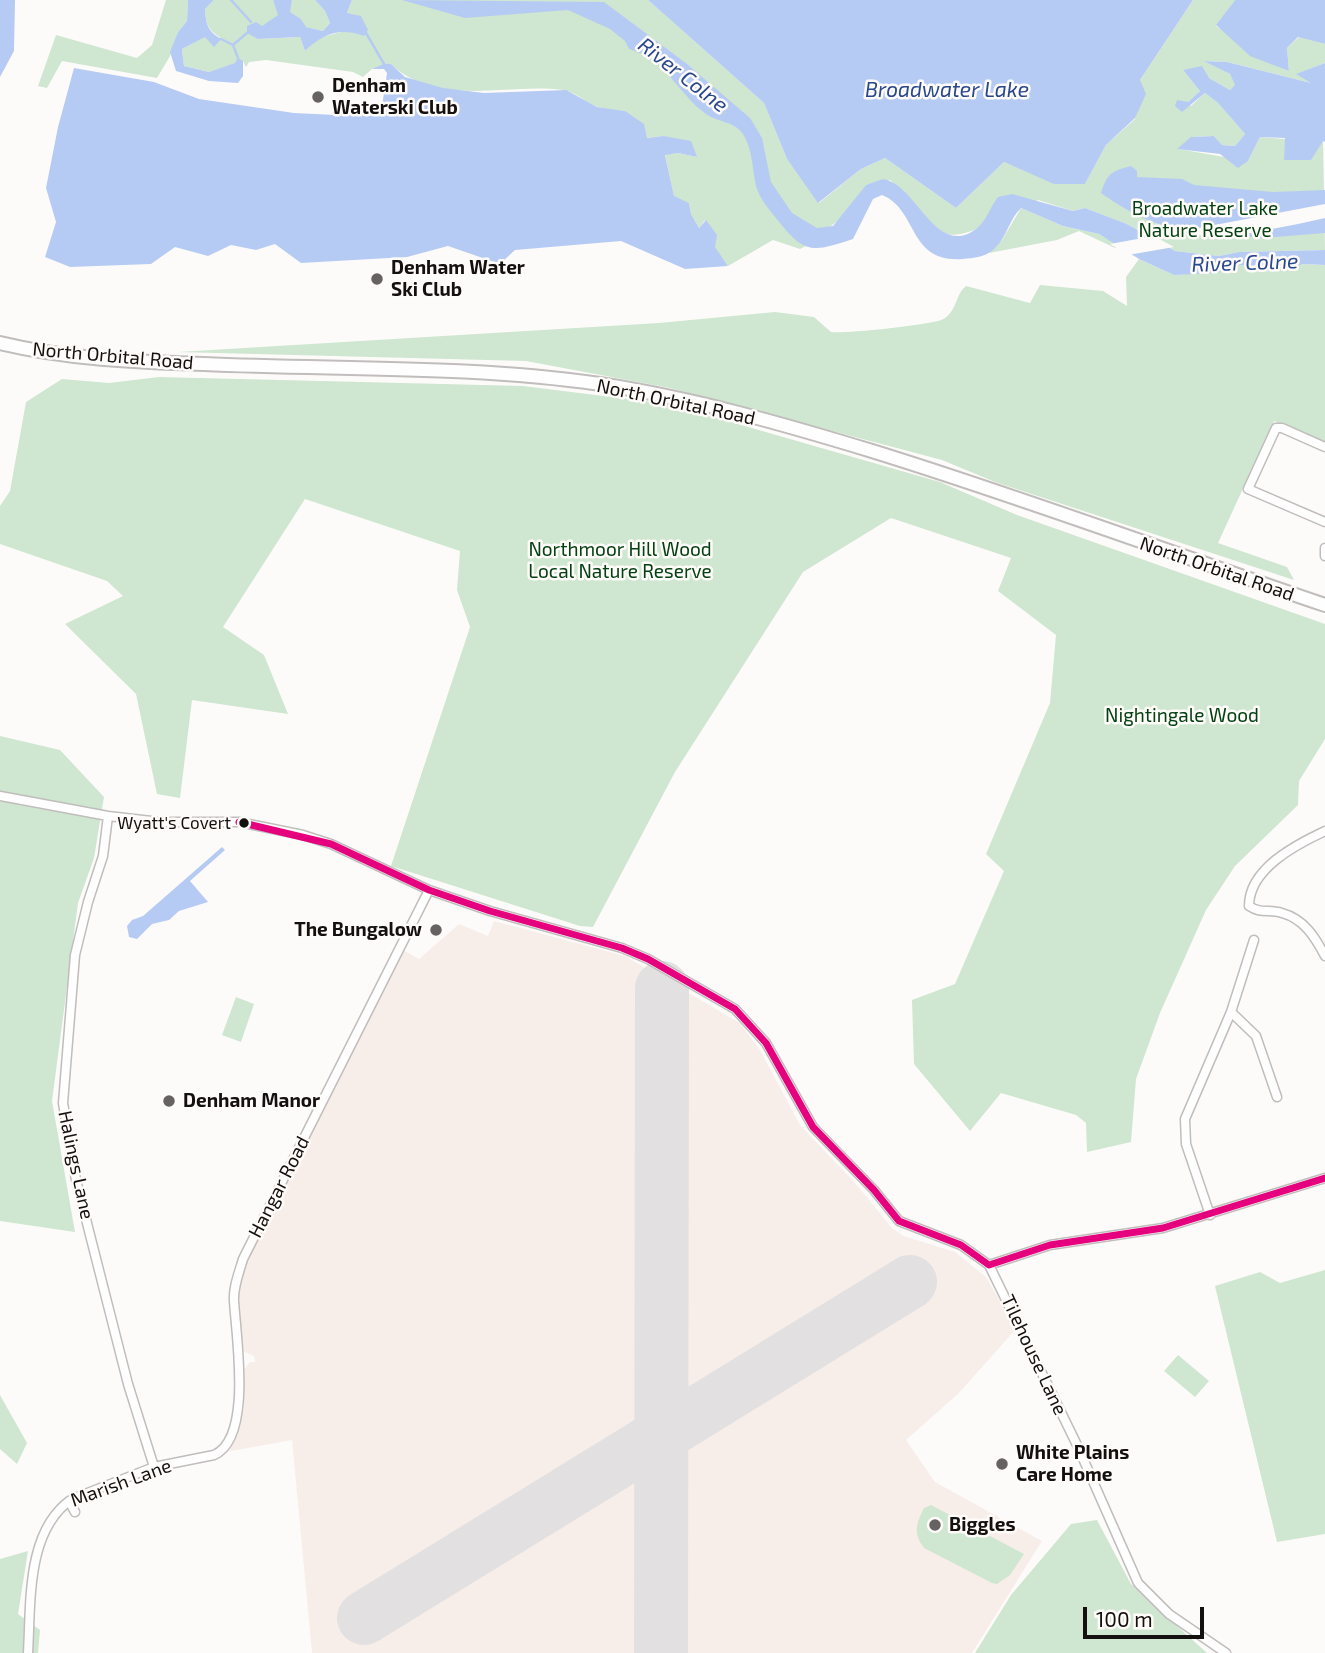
<!DOCTYPE html>
<html>
<head>
<meta charset="utf-8">
<style>
  body { margin:0 }
  #map { position:relative; width:1325px; height:1653px; overflow:hidden; background:#fdfbfa; font-family:"Exo 2",sans-serif }
  canvas { display:block }
  .scale { position:absolute; left:1083px; top:1607px; width:121px; height:32px; box-sizing:border-box; border:4px solid #13100f; border-top:0; padding-left:9px; font-size:21px; line-height:24px; white-space:nowrap; color:#13100f; -webkit-text-stroke:5px #fefbf9; paint-order:stroke }
</style>
</head>
<body>
<div id="map">
<canvas width="1325" height="1653"></canvas>
<div class="scale">100 m</div>
</div>
<script>
const context = document.querySelector('canvas').getContext('2d');
context.lineJoin = 'round';
function fill(path, color) { context.fillStyle = color; context.fill(path, 'evenodd'); }
function stroke(path, color, width, dash) { context.strokeStyle = color; context.lineWidth = width; context.lineCap = dash ? 'butt' : 'round'; context.setLineDash(dash || []); context.stroke(path); }
function drawText(font, color, halo, rows, align = 'center') {
  context.font = font + ' "Exo 2",sans-serif'; context.lineWidth = 5; context.setLineDash([]); context.textBaseline = 'middle'; context.strokeStyle = halo; context.fillStyle = color; for (const [text, x, y, turn = 0] of rows) {
    context.save(); context.translate(x, y); context.rotate((+turn || 0) * Math.PI / 180); context.textAlign = isNaN(turn) ? turn : align; if (halo) context.strokeText(text, 0, 0); context.fillText(text, 0, 0); context.restore();
  }
}
fill(new Path2D(`
  M494,921l131,35 115,67 20,27 40,75 57,60 35,43 12,8 51,16 31,25 30,52 -58,65 -52,46 29,42 107,59 -70,112h-660l-20,-213 -66,12 11,-20 7,-23 -2,-37 8,-10h5l-1,-6 -12,-5 -6,-47 8,-40 159,-314 16,9 40,-35 29,12z`), '#f7eeea');
fill(new Path2D(`
  M166,0h22l-1,21 -9,11 -8,24 -13,22 -95,-17 -15,27 -9,-2 18,-51 81,23 15,-13z
  M214,0h59l6,15 -18,12 -3,12 42,-2 5,14 13,-13 31,-8 -2,-17 5,-13h296l116,103 23,56 32,44 42,-34 24,-11 71,50 48,-46 50,21 31,1 21,-39 29,-26 5,-39 53,-80h42l-19,26 57,38 16,7 -2,-23 12,-11 26,7v19l-28,11 18,10 -88,-22 -21,-1 24,13 6,11 -6,5 -21,-12 -26,-8 17,21 -12,11h-4l7,4 14,-13 13,10 27,31 -10,12 -13,-1 -8,-9 -22,1 -14,12 70,12 12,-24 25,2v21l38,-20 2,110 -86,2 -20,4 -44,-5 -48,-27 -42,-16 -12,3 -35,-11c-20,9 -76,43 -94,33 -20,-10 -38,-37 -54,-53l-24,5 -26,34 -36,28 -4,2 -27,-9 -45,26 -14,-19 -9,-27 -6,8 -8,-14 -2,-11 -15,-6 -9,-43 13,-1 19,4 -34,-21 -17,2 -21,-27c-9,-1 -19,-2 -27,-4 -12,-4 -22,-15 -35,-17 -57,-8 -125,19 -172,-26l-19,5 -9,8 -10,-5 -87,-12 -17,2 -3,5 -3,-6 -34,11 -25,-6 -2,-17 24,-13 15,2c-13,-8 -15,-14 -16,-29z
  M292,0h23l10,11 5,12 -7,8 -18,-4 -4,-8 -12,-7z
  M1021,208l42,18 36,8 22,12 -6,2 -36,-17 -22,9 -68,13 13,-13z
  M1139,259l35,16 54,-4 9,-6 44,1 10,3 12,-5 22,1v177l-51,-21 -56,122 69,24 7,13 -299,-98 -53,-22 -272,-72 -144,-27 -348,-9 481,-29 116,-11 39,5 17,15c14,2 98,-7 110,-12 16,-6 14,-26 25,-34l64,17 10,-18 63,6 24,15 -1,-29z
  M159,377l364,9 145,18 272,78 77,33 308,109v115l-26,42 -1,24 -63,61 -29,44 -46,103 -24,66 -5,63 -44,10 -1,-29 -10,-8 -75,-22 -31,38 -56,-67 -2,-64 43,-16 49,-113 -18,-17 64,-151 6,-68 -58,-44 13,-33 -120,-40 -88,54 -128,200 -82,155 -13,-1 -189,-60 79,-239 -13,-37 3,-39 -155,-52 -82,128 41,28 24,59 -96,-14 -12,98 -23,-4 -21,-100 -71,-70 58,-28 -16,-15 -107,-37v-38l10,-15 16,-89 36,-23 47,4z
  M0,736l60,14 44,47 -10,61 -16,45 -26,198 23,131 -75,-11z
  M236,997l18,7 -13,38 -19,-7z
  M1325,1270v264l-48,8 -62,-256 45,-14 20,11z
  M1178,1355l31,26 -14,16 -31,-26z
  M0,1395l27,48 -10,21 -17,-15z
  M931,1505l93,49 -14,21 -13,9 -5,-1 -68,-35c-11,-15 -8,-24 0,-40z
  M1097,1520l34,64 76,69h-232l36,-58 60,-71z
  M28,1551l-10,63 22,16 -2,23h-38v-94z`), '#cfe6d0');
fill(new Path2D(`
  M0,0h15l-1,51 -14,26z
  M188,0h26l-9,9c1,16 3,22 16,30l-7,8 -9,-10 -23,12 2,17 25,6 26,-9 3,-5 5,3v15l-5,7 -29,-2 -33,-10 -6,-19 8,-20 9,-11z
  M273,0h19l-2,12 11,7 5,8 17,4 7,-8 -5,-12 -10,-11h37l-5,13 14,3 7,14 -4,6c-23,-9 -42,-2 -59,15l-5,-14 -42,2 -11,-6v-7l9,-4 6,4 16,-11z
  M402,0l202,2 83,62 63,54 12,20 9,44 21,31 25,15 16,-2 33,-41 17,-6c34,5 52,80 93,50 10,-7 14,-22 22,-32l14,-3 61,17 12,-3 42,16 48,27 44,5 20,-4 86,-2v15l-22,-1 -12,5 -10,-3 -44,-1 -19,8 -44,2 -35,-16 -40,-25 -36,-8 -42,-18c-12,11 -14,30 -27,41 -8,8 -21,9 -31,10 -56,4 -44,-49 -81,-64l-9,4 -20,40c-42,14 -49,15 -77,-21 -8,-10 -16,-19 -20,-32 -4,-17 -3,-36 -13,-52 -9,-13 -24,-11 -37,-20 -28,-20 -40,-55 -77,-65l-4,-8 -15,-12 -42,-19 -103,8z
  M648,0h545l-53,80 6,14 -11,24 -29,27 -21,39h-31l-50,-22 -48,46 -71,-50 -24,11 -43,34 -31,-44 -23,-56z
  M1235,0h90v44l-27,-7 -11,11 2,23 -39,-15 -34,-31z
  M1204,61l23,1 84,21 -15,-9 29,-11v79l-2,-1 -12,19h-27l1,-22 -25,-1 -12,24 -10,7 -18,-14 -43,-5 14,-12 23,-1 8,9 13,1 10,-12 -27,-31 -13,-10 -23,19 -7,-6 2,-6 11,2 12,-11 -17,-21 19,-4 7,12 21,12 5,-5 -5,-11z
  M384,64h7l14,13 38,11 41,5 82,-3 31,17 28,4 19,13 3,14 16,-2 28,5 6,16 -19,-4 -13,2 9,41 15,7 2,11 8,14 7,-8 11,15 -2,12 13,19 -43,3 -64,-28 -106,9 -15,14 -52,-18 -41,11 -106,6 -26,-19 -19,6 -25,-5 -23,11 -33,-9 -24,17 -81,3 -25,-10 11,-35 -10,-34 12,-61 16,-59 80,14 45,17 95,14 42,2 46,-9 5,-33 -3,-4h-12z
  M1131,166l6,5v6l45,2 12,6 79,7 52,-2v43l-62,5 -64,-6 -1,-5c-35,6 -70,-15 -97,-34 6,-19 10,-22 30,-27z
  M222,847l3,3 -35,31 18,21 -29,9 -10,9 -17,4 -15,15 -8,-2 -2,-11 5,-6 11,-4z`), '#b6cbf4');
fill(new Path2D(`
  M1325,204v14l-27,6 -74,14 -26,-3 -3,-4 -17,1z
  M1154,236l20,11 -46,8 -18,-11z`), '#fdfbfa');
stroke(new Path2D(`
  M231,0l20,22
  M366,33l18,31
  M221,39l12,6 5,13
  M233,45l14,-12`), '#b6cbf4', 2.5);
stroke(new Path2D(`
  M364,1618l546,-336
  M661,1653l1,-665`), '#e2e0e0', 54);
const minor = new Path2D(`
  M1325,447l-43,-19h-6l-28,61 77,33
  M1325,548v8
  M0,796l108,20 52,6h79l64,13 28,9 98,46 61,21 132,37 26,11 87,50 31,34 47,84 61,63 25,31 62,24 28,20 88,180 61,138 31,31 57,39
  M108,816l-5,40 -15,46 -13,53 -12,148 13,77 52,204 26,83
  M1325,831c-30,14 -76,38 -76,75 12,8 20,3 33,7 22,6 33,24 43,43
  M1231,1012l25,24 21,61
  M1210,1215l-24,-71 -1,-25 46,-107 23,-72
  M989,1265l61,-20 113,-17 162,-50
  M69,1501l6,11
  M28,1653c3,-51 -2,-123 44,-154l82,-32 60,-12c39,-17 22,-119 20,-154 -1,-14 5,-28 9,-42l186,-369`);
const primary = new Path2D(`
  M0,343c66,16 136,19 204,21 131,6 265,1 396,20 92,14 183,40 272,67 152,47 302,103 453,154`);
stroke(minor, '#c0bdbc', 11);
stroke(primary, '#c0bdbc', 16);
stroke(minor, '#fffefe', 8);
stroke(primary, '#fffefe', 12);
stroke(new Path2D(`
  M239,822l92,22 98,46 61,21 132,37 26,11 87,50 31,34 47,84 61,63 25,31 62,24 28,20 61,-20 113,-17 162,-50`), '#e5007d', 7);
for (const [x, y, r, color] of [
  [318,97,7,"#656261"],
  [377,279,7,"#656261"],
  [244,823,6,"#13100f"],
  [436,930,7,"#656261"],
  [169,1101,7,"#656261"],
  [1002,1464,7,"#656261"],
  [935,1525,7,"#656261"]
]) { const dot = new Path2D(); dot.arc(x, y, r, 0, 2 * Math.PI); context.fillStyle = color; context.fill(dot); stroke(dot, '#fefbf9', 2.5); }
drawText('17px', '#13100f', '#fefbf9', [
  ["Wyatt's Covert",231,823]
], 'right');
drawText('bold 19px', '#13100f', '#fefbf9', [
  ["Denham",332,86],
  ["Waterski Club",332,108],
  ["Denham Water",391,268],
  ["Ski Club",391,290],
  ["The Bungalow",422,930,"right"],
  ["Denham Manor",183,1101],
  ["White Plains",1016,1453],
  ["Care Home",1016,1475],
  ["Biggles",949,1525]
], 'left');
drawText('19px', '#034112', '#fefbf9', [
  ["Broadwater Lake",1205,209],
  ["Nature Reserve",1205,231],
  ["Northmoor Hill Wood",620,550],
  ["Local Nature Reserve",620,572],
  ["Nightingale Wood",1182,716]
]);
drawText('19px', '#13100f', '#fefbf9', [
  ["North Orbital Road",113,356,5],
  ["North Orbital Road",676,402,12],
  ["North Orbital Road",1217,569,19],
  ["Halings Lane",76,1165,78],
  ["Hangar Road",279,1187,-63],
  ["Tilehouse Lane",1034,1355,65],
  ["Marish Lane",121,1483,-20]
]);
drawText('italic 21px', '#27488d', '#fefbf9', [
  ["River Colne",683,75,38],
  ["Broadwater Lake",947,90],
  ["River Colne",1245,263,-2]
]);
</script>
</body>
</html>
